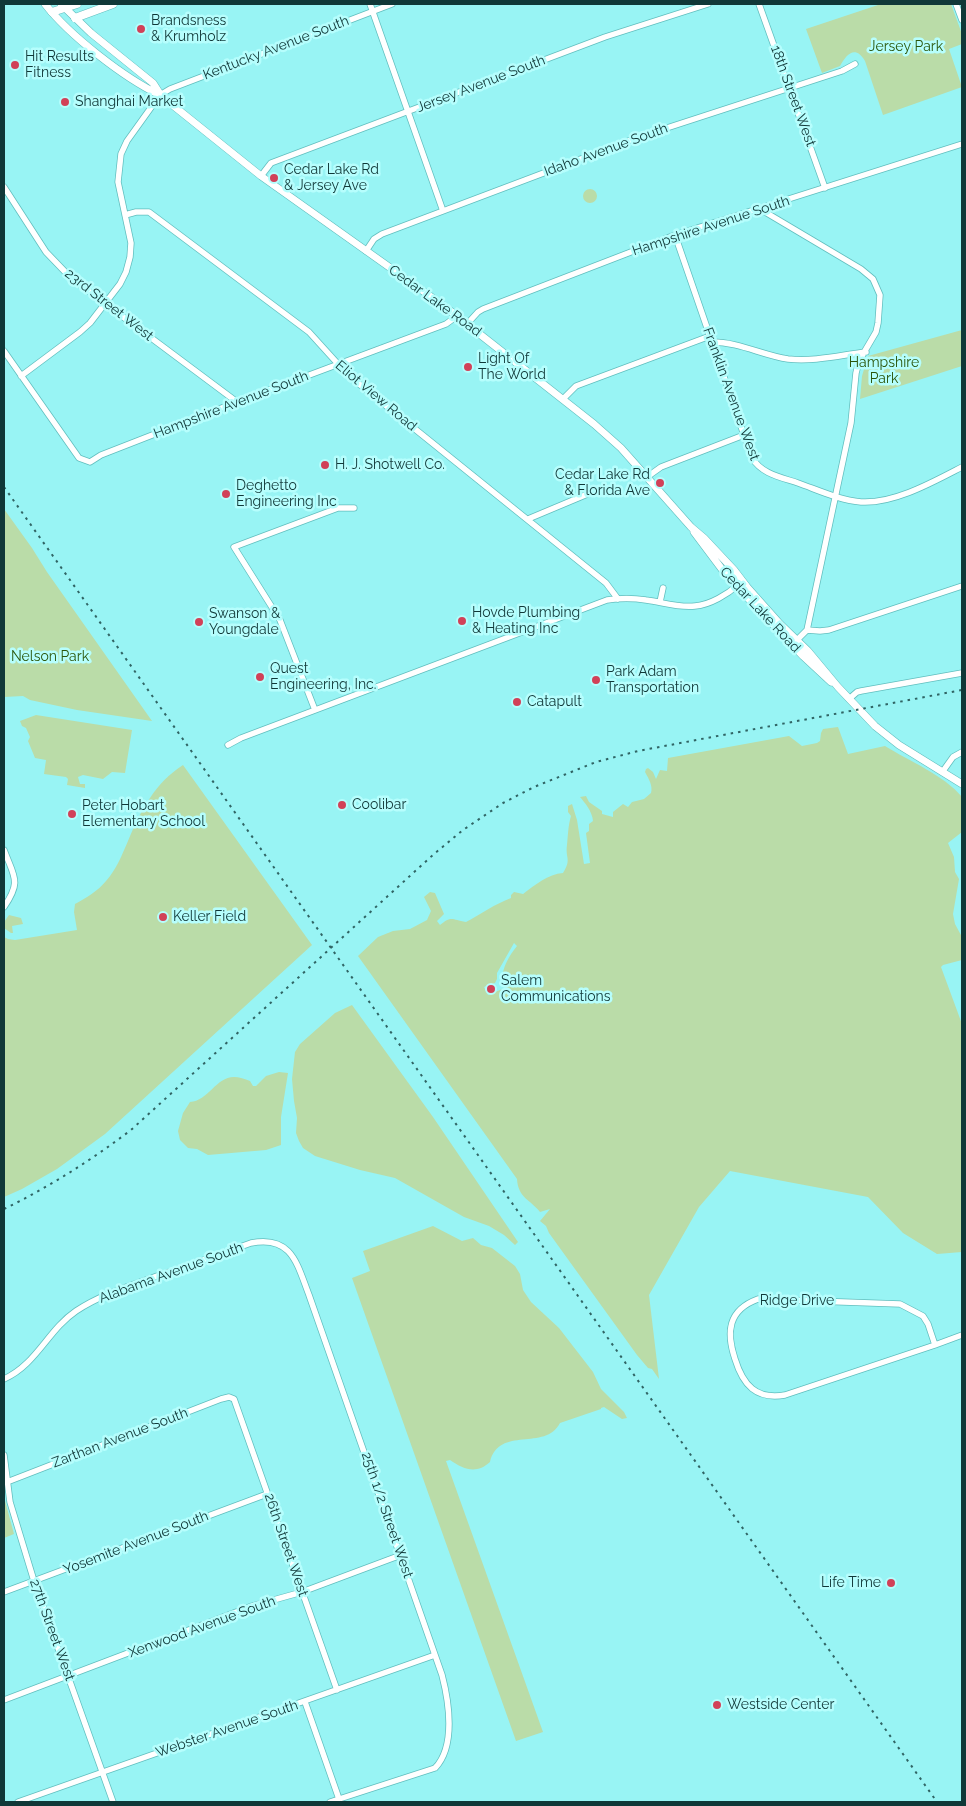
<!DOCTYPE html>
<html>
<head>
<meta charset="utf-8">
<style>
  body { margin:0 }
  #map { position:relative; width:966px; height:1806px; overflow:hidden; background:#98f4f4; font-family:Raleway,sans-serif }
  canvas { display:block }
  .frame { position:absolute; inset:0; border:5px solid #103838; pointer-events:none }
</style>
</head>
<body>
<div id="map">
<canvas width="966" height="1806"></canvas>
<div class="frame"></div>
</div>
<script>
const context = document.querySelector('canvas').getContext('2d');
context.lineJoin = 'round';
function fill(path, color) { context.fillStyle = color; context.fill(path, 'evenodd'); }
function stroke(path, color, width, dash) { context.strokeStyle = color; context.lineWidth = width; context.lineCap = dash ? 'butt' : 'round'; context.setLineDash(dash || []); context.stroke(path); }
function drawText(font, color, halo, rows, align = 'center') {
  context.font = font + ' Raleway,sans-serif'; context.lineWidth = 5; context.setLineDash([]); context.textBaseline = 'middle'; context.strokeStyle = halo; context.fillStyle = color; for (const [text, x, y, turn = 0] of rows) {
    context.save(); context.translate(x, y); context.rotate((+turn || 0) * Math.PI / 180); context.textAlign = isNaN(turn) ? turn : align; if (halo) context.strokeText(text, 0, 0); context.fillText(text, 0, 0); context.restore();
  }
}
fill(new Path2D(`
  M881,4h70l11,30v10l-13,5 13,38 -79,28 -18,-54c-10,-17 -19,-6 -25,5l-18,7 -16,-44z
  M583 196a7 7 0 1 1 14 0a7 7 0 1 1-14 0Z
  M962,330v36l-102,33 2,-23 6,-20z
  M4,509l28,39 15,24 105,149 -75,-11 -47,-10 -7,-4 -19,1z
  M36,715l96,15 -7,43 -13,-1 -9,7 -20,-4 -5,2 2,7h5v4l-18,-3 1,-6 -2,-2 -22,-3 2,-14 -11,-2 -7,-17 2,-4 -4,-9 -4,-2 -2,-5z
  M838,727l10,27 37,-8c24,15 59,29 77,51v35l-14,11 6,14 1,15 4,7 -6,35 2,10 7,13v23l-19,5 -2,2 21,57v228l-25,2 -34,-21 -35,-36 -138,-26 -31,36 -50,88 10,84 -7,-10 -4,-1 -11,-13 -88,-122 -3,-7 -6,-5 10,-12 -10,3c-9,-12 -22,-14 -23,-33l-159,-223 20,-19 15,-6 17,-2 17,-9 4,-9 -7,-14 6,-5 5,1 9,21 -7,7 3,4c12,-10 12,-5 26,-3 15,-8 29,-18 45,-24v-3l3,-3 9,2c12,-9 25,-20 40,-21 9,-14 2,-15 4,-28 1,-9 1,-19 4,-29l-3,-4v-6l4,-2 5,16 7,44 6,-1 -4,-30 3,-2v-7l4,-3c-1,-10 -8,-18 -13,-24l6,-1 3,6 13,9v3l11,3v-5l10,-8 5,3 4,-5 12,-3 7,-6c2,-7 -2,-14 -6,-21l1,-3 2,-1 5,4 3,7 4,-9 7,1 1,-13 121,-22 13,10 15,-3 3,-2 1,-8 2,-4zM514,943l3,3c-8,10 -14,20 -15,33h2l3,8 -19,8 -4,-8 11,-4 2,-4v-6z
  M183,765l129,180 -207,189 -48,35 -35,20 -18,8v-260l4,2 7,1 62,-10 -3,-18 1,-8c11,-6 23,-13 31,-23 10,-11 16,-26 22,-40 13,-31 27,-58 55,-76z
  M9,915l12,3 2,6 -11,2 1,7h-2l-7,-5v-6z
  M352,1005l81,112 85,125 -3,3 -11,-10 -15,-9 -25,-9 -69,-39 -35,-8 -45,-14 -12,-8 -4,-7 -3,-8 1,-15 -3,-17 -2,-22 3,-27 5,-8 35,-31z
  M279,1072l9,1 -7,44v28l-15,5 -58,5 -11,-6 -9,-1 -8,-8 -2,-9 5,-18 7,-11c18,-1 26,-25 44,-25 5,0 11,2 16,4l3,5h3l10,-10z
  M433,1226l29,15 11,-3 8,7 11,3 23,18 5,8 3,16 8,12 28,26 34,44 8,17 23,23 3,6 -5,1 -18,-12 -3,1v1l-41,14c-15,29 -61,2 -70,39 -13,12 -26,8 -40,-2l-4,1 97,271 -27,9 -164,-463 18,-7 -7,-20z
  M4,1497l10,37 -10,4z`), '#badca8');
const minor = new Path2D(`
  M370,4l73,207
  M759,4l66,184
  M956,4l6,16
  M261,176l10,-13 334,-126 103,-33
  M4,187l42,65 25,26 166,124
  M760,209l101,60 12,10 7,16 -2,28 -2,9 -17,29 -3,12 -5,50 -44,207 -13,13
  M125,215l11,-3h13l160,120 39,43 258,208 12,16
  M675,235l77,223c10,16 28,19 46,25 20,7 41,17 63,19 33,2 72,-20 101,-35
  M366,251l8,-12 8,-5 257,-97 203,-66 13,-7
  M467,324l11,-12 5,-3 192,-74 287,-91
  M712,342c27,0 50,13 76,17 26,3 53,-4 78,-7
  M4,351l75,107 11,4 11,-7 136,-53 209,-78 11,-8
  M21,376l59,-44 10,-9 30,-39 6,-12 4,-15 1,-14 -13,-61 3,-28 6,-13 33,-46 10,-6 222,-85
  M563,399l13,-13 134,-50
  M647,477l14,-10 83,-32
  M528,519l62,-26
  M660,602l3,-14
  M807,630l13,1 9,-1 133,-44
  M849,699l8,-7 4,-1 101,-18
  M315,710l-35,-90 -46,-73 104,-39h16
  M228,745l13,-7 366,-138c13,-2 26,-2 39,0 16,2 32,8 49,6 15,-1 33,-12 44,-22
  M943,771l10,-14 9,-5
  M4,850c10,27 18,31 0,57
  M758,1299l142,5 23,12 5,8 7,21 -150,50c-29,5 -42,-10 -50,-36 -9,-27 -7,-49 23,-60z
  M935,1345l27,-10
  M4,1379c32,-14 44,-49 72,-68 24,-16 53,-25 81,-35 31,-10 63,-22 94,-33 41,-8 46,21 58,52l133,380c7,27 14,71 -7,93l-105,34
  M4,1455l6,47 24,79 79,221
  M7,1482l214,-83 8,-2 5,2 103,291
  M4,1592l263,-98
  M4,1700l248,-94 50,-14 99,-37
  M305,1702l34,97
  M18,1802l417,-147`);
const tertiary = new Path2D(`
  M45,4c24,31 79,74 115,91l101,81 183,130 150,118 27,24 70,79 13,11 30,32 13,17 33,37 28,27 30,36 37,39 24,19 63,39
  M61,4l30,29 62,50 7,11
  M694,532l33,44 76,80 28,26`);
const secondary = new Path2D(`
  M52,12l25,-8
  M75,18l38,-14`);
stroke(minor, '#61bebe', 7);
stroke(tertiary, '#61bebe', 8);
stroke(secondary, '#61bebe', 9);
stroke(minor, '#fff', 5.5);
stroke(tertiary, '#fff', 7);
stroke(secondary, '#fff', 8);
stroke(new Path2D(`
  M4,487l933,1315
  M4,1209c45,-22 86,-48 127,-79l303,-276 29,-24 40,-27 31,-16 62,-25 42,-11 324,-61`), '#306464', 2, [2.5, 5]);
for (const [x, y, r, color] of [
  [141,29,5,"#d14158"],
  [15,65,5,"#d14158"],
  [65,102,5,"#d14158"],
  [274,178,5,"#d14158"],
  [468,367,5,"#d14158"],
  [325,465,5,"#d14158"],
  [660,483,5,"#d14158"],
  [226,494,5,"#d14158"],
  [462,621,5,"#d14158"],
  [199,622,5,"#d14158"],
  [260,677,5,"#d14158"],
  [596,680,5,"#d14158"],
  [517,702,5,"#d14158"],
  [342,805,5,"#d14158"],
  [72,814,5,"#d14158"],
  [163,917,5,"#d14158"],
  [491,989,5,"#d14158"],
  [891,1583,5,"#d14158"],
  [717,1705,5,"#d14158"]
]) { const dot = new Path2D(); dot.arc(x, y, r, 0, 2 * Math.PI); context.fillStyle = color; context.fill(dot); stroke(dot, '#b6fefd', 2); }
drawText('14px', '#103838', '#b6fefd', [
  ["Brandsness",151,21],
  ["& Krumholz",151,37],
  ["Hit Results",25,57],
  ["Fitness",25,73],
  ["Shanghai Market",75,102],
  ["Cedar Lake Rd",284,170],
  ["& Jersey Ave",284,186],
  ["Light Of",478,359],
  ["The World",478,375],
  ["H. J. Shotwell Co.",335,465],
  ["Cedar Lake Rd",650,475,"right"],
  ["& Florida Ave",650,491,"right"],
  ["Deghetto",236,486],
  ["Engineering Inc",236,502],
  ["Hovde Plumbing",472,613],
  ["& Heating Inc",472,629],
  ["Swanson &",209,614],
  ["Youngdale",209,630],
  ["Quest",270,669],
  ["Engineering, Inc.",270,685],
  ["Park Adam",606,672],
  ["Transportation",606,688],
  ["Catapult",527,702],
  ["Coolibar",352,805],
  ["Peter Hobart",82,806],
  ["Elementary School",82,822],
  ["Keller Field",173,917],
  ["Salem",501,981],
  ["Communications",501,997],
  ["Life Time",881,1583,"right"],
  ["Westside Center",727,1705]
], 'left');
drawText('14px', '#2b560b', '#b6fefd', [
  ["Jersey Park",906,47],
  ["Hampshire",884,363],
  ["Park",884,379],
  ["Nelson Park",50,657]
]);
drawText('14px', '#103838', '#b6fefd', [
  ["Kentucky Avenue South",276,48,-21],
  ["Jersey Avenue South",481,84,-21],
  ["18th Street West",793,96,70],
  ["Idaho Avenue South",606,150,-20],
  ["Hampshire Avenue South",711,226,-18],
  ["Cedar Lake Road",435,301,36],
  ["23rd Street West",109,305,38],
  ["Franklin Avenue West",731,394,70],
  ["Eliot View Road",376,396,40],
  ["Hampshire Avenue South",231,405,-21],
  ["Cedar Lake Road",760,610,47],
  ["Alabama Avenue South",171,1273,-20],
  ["Ridge Drive",797,1301],
  ["Zarthan Avenue South",120,1438,-21],
  ["25th 1/2 Street West",387,1515,71],
  ["Yosemite Avenue South",136,1543,-21],
  ["26th Street West",286,1545,71],
  ["Xenwood Avenue South",202,1627,-20],
  ["27th Street West",52,1630,70],
  ["Webster Avenue South",227,1729,-19]
]);
</script>
</body>
</html>
